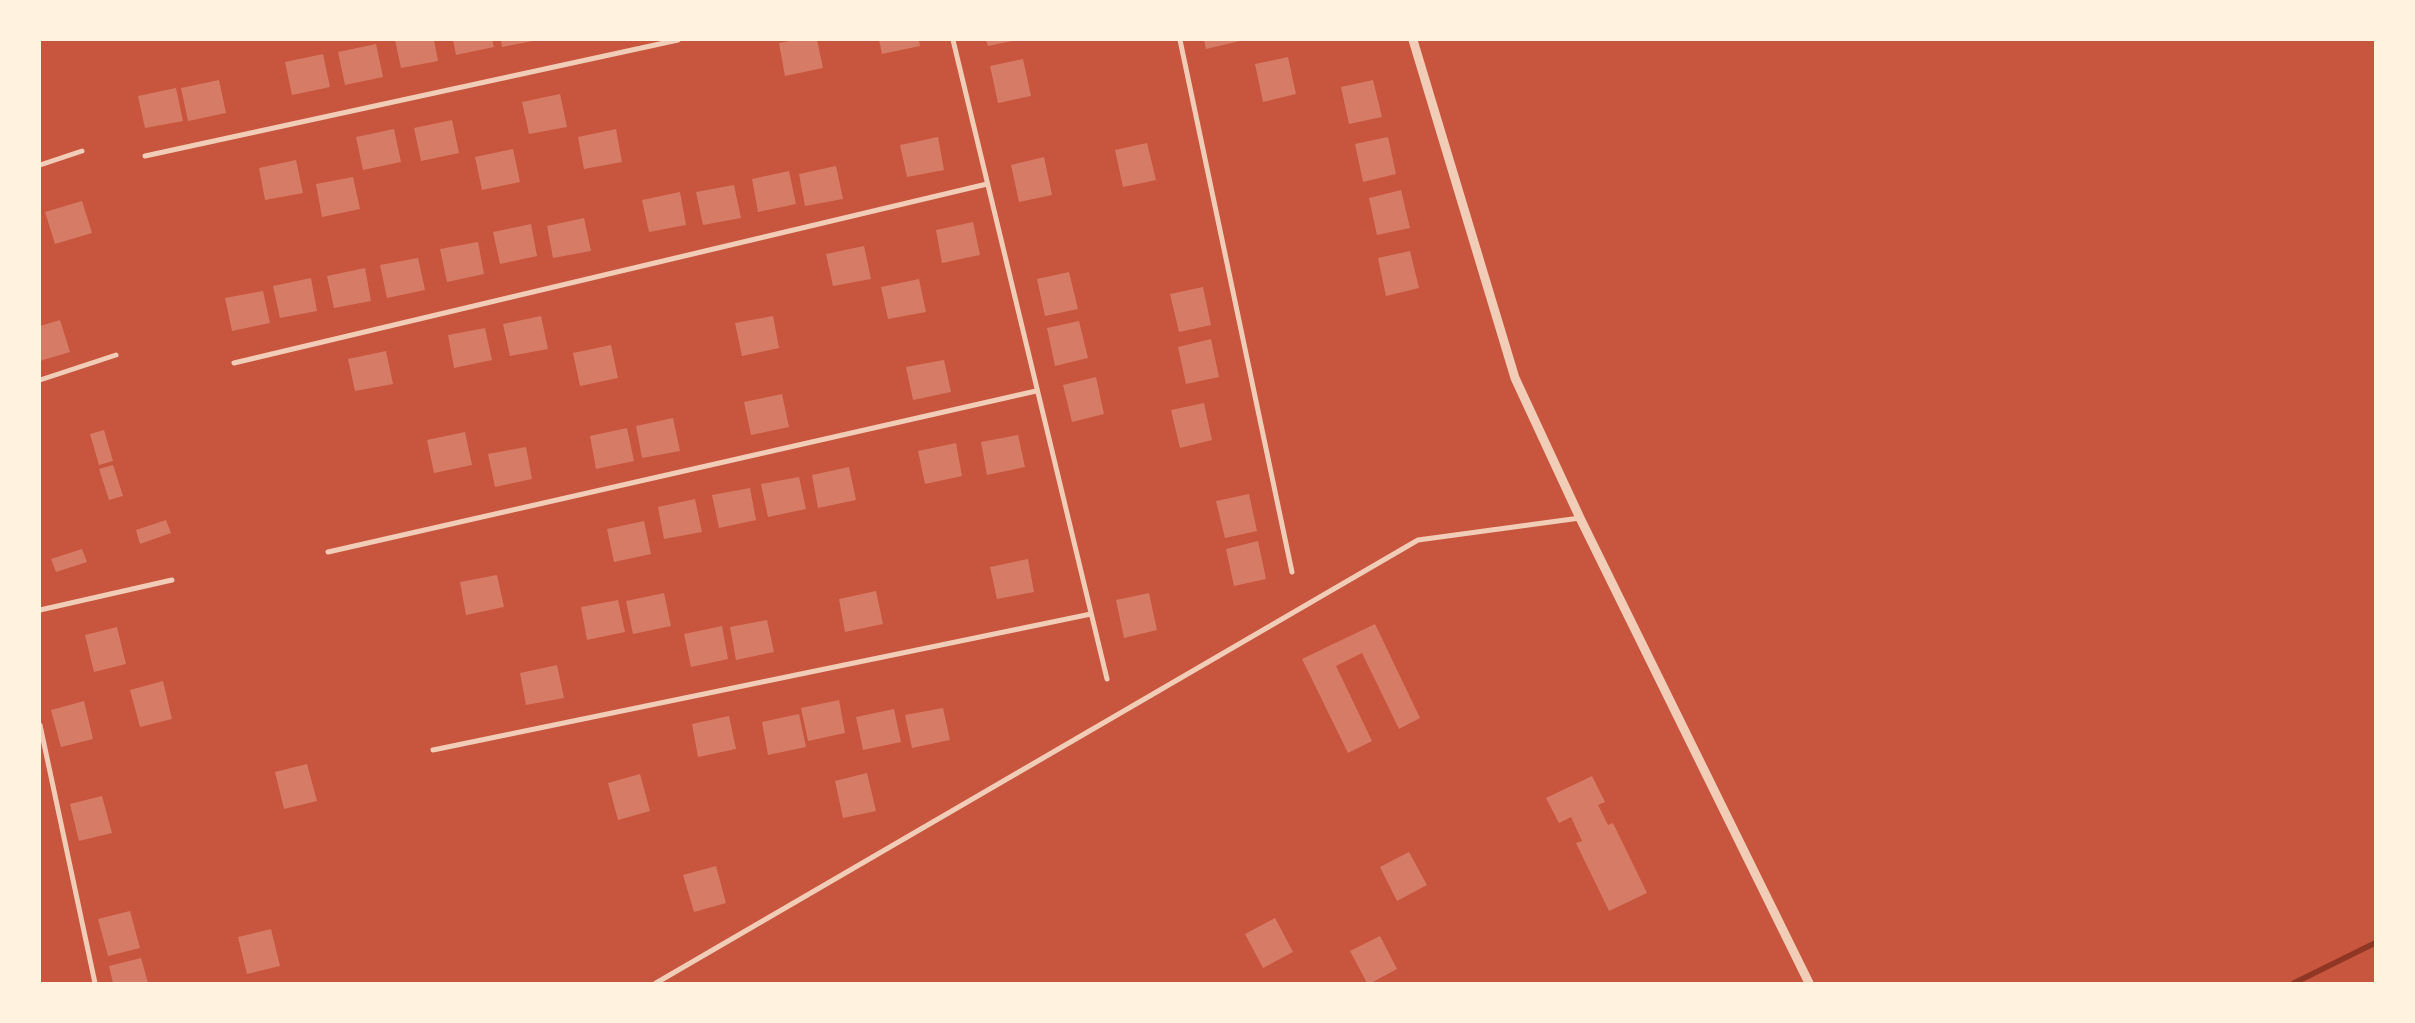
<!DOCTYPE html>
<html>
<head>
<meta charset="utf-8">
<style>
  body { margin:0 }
  #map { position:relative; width:2415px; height:1023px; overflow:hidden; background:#c8553d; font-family:Quicksand,sans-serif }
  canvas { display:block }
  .frame { position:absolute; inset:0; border:41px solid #fff3e0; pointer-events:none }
</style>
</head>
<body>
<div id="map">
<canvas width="2415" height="1023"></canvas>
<div class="frame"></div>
</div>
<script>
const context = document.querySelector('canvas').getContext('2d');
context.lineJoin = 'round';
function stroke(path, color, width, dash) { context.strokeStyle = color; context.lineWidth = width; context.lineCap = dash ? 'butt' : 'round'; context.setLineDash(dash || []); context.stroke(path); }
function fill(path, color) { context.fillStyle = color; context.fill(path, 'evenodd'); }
stroke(new Path2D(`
  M2294,983l81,-40`), '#8f3625', 5.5);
fill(new Path2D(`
  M395,40h39l4,21 -37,7z
  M453,40h39l2,7 -38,8z
  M501,40h32v1l-31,6z
  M795,40h22l6,28 -38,8 -6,-33z
  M879,40h40l1,6 -38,8z
  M986,40h26v1l-24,5z
  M1204,40h36v1l-34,8z
  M376,44l7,33 -38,8 -7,-33z
  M323,54l7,33 -38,8 -7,-33z
  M1288,57l8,37 -33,8 -8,-38z
  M1023,59l8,37 -33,7 -8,-37z
  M219,80l7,33 -38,8 -7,-33z
  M1373,80l9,37 -33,7 -8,-37z
  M176,88l7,33 -38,7 -7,-32z
  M560,94l7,33 -38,7 -7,-32z
  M452,120l7,33 -38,8 -7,-33z
  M394,129l7,33 -38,8 -7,-33z
  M616,129l6,33 -38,7 -6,-32z
  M938,137l6,33 -37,7 -7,-32z
  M1388,137l8,37 -33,8 -8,-38z
  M1147,143l9,37 -33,7 -8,-37z
  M513,149l7,33 -38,8 -7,-33z
  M1044,157l8,38 -33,7 -8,-37z
  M296,160l7,33 -38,7 -6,-32z
  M836,166l7,33 -38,7 -6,-32z
  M789,171l7,33 -38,8 -6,-33z
  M353,177l7,32 -38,8 -6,-33z
  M734,185l7,33 -38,7 -7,-33z
  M1401,190l9,38 -33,7 -8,-37z
  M680,192l6,33 -37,7 -7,-32z
  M82,201l10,32 -37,11 -10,-32z
  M584,218l7,33 -38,7 -6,-32z
  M973,222l7,33 -38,8 -6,-33z
  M531,224l6,32 -37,8 -7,-32z
  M478,242l6,32 -37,8 -7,-33z
  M864,246l7,33 -38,7 -7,-32z
  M1410,251l9,37 -33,8 -8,-38z
  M418,258l7,32 -38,8 -7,-33z
  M365,268l6,33 -37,7 -7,-32z
  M1069,272l9,37 -33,7 -8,-37z
  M311,278l6,33 -37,7 -7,-32z
  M919,279l7,33 -38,7 -7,-32z
  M1203,287l8,38 -32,7 -9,-38z
  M263,291l7,32 -38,8 -7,-33z
  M541,316l7,33 -38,7 -7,-32z
  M773,316l6,32 -37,8 -7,-33z
  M60,320l10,32 -30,9v-35z
  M1079,321l9,37 -33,8 -8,-38z
  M485,328l7,32 -38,8 -6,-33z
  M1211,339l8,38 -33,7 -8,-37z
  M611,345l7,33 -38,8 -7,-33z
  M386,351l7,33 -38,7 -7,-32z
  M944,360l7,32 -38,8 -7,-33z
  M1096,377l8,37 -32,8 -9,-37z
  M782,394l7,33 -38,8 -7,-33z
  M1204,403l8,37 -32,8 -9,-38z
  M673,418l7,33 -38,7 -6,-32z
  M627,428l7,33 -38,8 -6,-33z
  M104,430l9,31 -14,4 -9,-31z
  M465,432l7,33 -38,8 -7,-33z
  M1018,435l7,32 -38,8 -6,-33z
  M956,443l6,33 -37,8 -7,-33z
  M526,447l6,32 -37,8 -7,-33z
  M113,465l10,31 -14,4 -10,-31z
  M849,467l7,33 -38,8 -6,-33z
  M799,477l7,32 -38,8 -7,-33z
  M750,488l6,32 -37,8 -7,-33z
  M1249,494l8,37 -32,7 -9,-37z
  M695,499l7,33 -38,7 -6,-32z
  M166,520l5,13 -31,11 -4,-14z
  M644,521l7,33 -37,8 -7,-33z
  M1258,541l8,38 -32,7 -8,-37z
  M82,549l5,13 -31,10 -5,-13z
  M1028,559l6,33 -37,7 -7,-32z
  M497,575l7,32 -38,8 -6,-33z
  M876,591l7,33 -38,8 -6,-33z
  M664,593l7,33 -38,8 -7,-33z
  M1149,593l8,37 -33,8 -8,-38z
  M618,600l7,32 -38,8 -6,-33z
  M767,620l7,32 -38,8 -6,-33z
  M1375,624l45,94 -21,11 -37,-76 -26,13 36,75 -24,12 -46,-94z
  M722,626l6,33 -37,8 -7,-33z
  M117,627l9,37 -32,8 -9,-37z
  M557,665l7,33 -38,7 -6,-32z
  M163,681l9,38 -32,8 -10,-37z
  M839,700l6,33 -37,8 -7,-33z
  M84,701l9,38 -32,8 -10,-37z
  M943,708l7,32 -38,8 -7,-33z
  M894,709l7,33 -38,8 -7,-33z
  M799,714l7,33 -38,8 -6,-33z
  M729,716l7,33 -38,8 -6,-33z
  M307,764l10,37 -33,8 -9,-37z
  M867,773l9,38 -33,7 -8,-37z
  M640,774l10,37 -32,9 -10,-37z
  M1592,776l13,26 -7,3 10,20 5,-2 34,70 -38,18 -33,-68 6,-2 -11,-24 -12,6 -13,-25z
  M102,796l10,37 -33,8 -9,-37z
  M1409,852l18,33 -30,16 -17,-34z
  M716,866l10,37 -32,9 -11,-37z
  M130,911l10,37 -32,8 -10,-37z
  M1275,918l18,34 -30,16 -18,-34z
  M271,929l9,37 -33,8 -9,-37z
  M1380,936l17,33 -26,14h-4l-17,-32z
  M141,958l7,25h-35l-4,-17z`), '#d67c66');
stroke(new Path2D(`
  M953,40l154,639
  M1180,40l112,532
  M145,156l533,-116
  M40,165l42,-14
  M234,363l753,-179
  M40,380l76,-25
  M328,552l708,-161
  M40,610l132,-30
  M40,725l55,258
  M433,750l658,-136
  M656,983l762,-443 162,-22`), '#f1ccb7', 5);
stroke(new Path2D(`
  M1413,40l102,338 65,140 229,465`), '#f1ccb7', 9);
</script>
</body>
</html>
